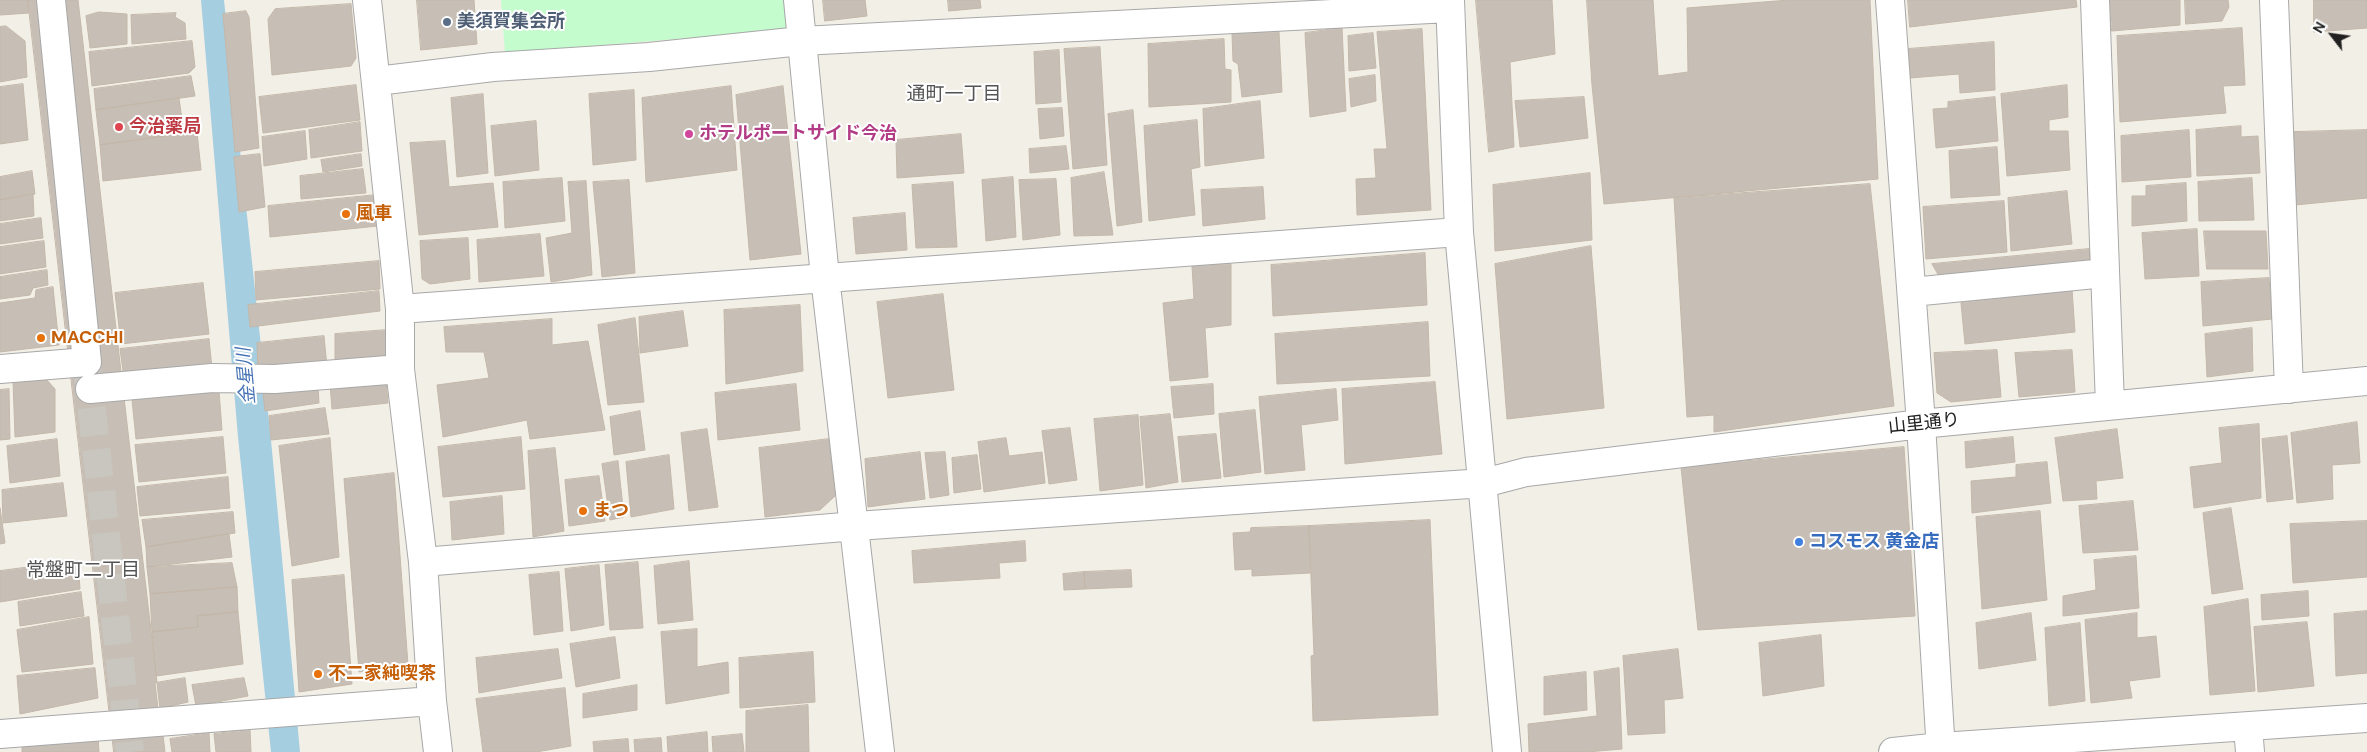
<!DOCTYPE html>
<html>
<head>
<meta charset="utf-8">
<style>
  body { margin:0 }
  #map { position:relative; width:2367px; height:752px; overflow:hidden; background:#f2efe7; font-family:"DM Sans",sans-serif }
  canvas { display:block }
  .north { position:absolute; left:2307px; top:10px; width:50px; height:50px; -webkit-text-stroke:4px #fff; paint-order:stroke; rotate:300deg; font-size:14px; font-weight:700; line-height:20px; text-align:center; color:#212121 }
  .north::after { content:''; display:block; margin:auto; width:18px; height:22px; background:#212121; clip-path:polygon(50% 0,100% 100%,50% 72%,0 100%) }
</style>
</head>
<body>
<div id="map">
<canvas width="2367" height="752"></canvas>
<div class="north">N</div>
</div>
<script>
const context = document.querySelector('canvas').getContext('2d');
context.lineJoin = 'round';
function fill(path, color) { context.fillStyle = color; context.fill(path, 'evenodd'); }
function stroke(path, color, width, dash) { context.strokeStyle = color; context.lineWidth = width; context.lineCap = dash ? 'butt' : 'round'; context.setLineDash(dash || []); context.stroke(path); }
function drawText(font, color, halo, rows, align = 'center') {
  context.font = font + ' "DM Sans","Noto Sans JP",sans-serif'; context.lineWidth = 4; context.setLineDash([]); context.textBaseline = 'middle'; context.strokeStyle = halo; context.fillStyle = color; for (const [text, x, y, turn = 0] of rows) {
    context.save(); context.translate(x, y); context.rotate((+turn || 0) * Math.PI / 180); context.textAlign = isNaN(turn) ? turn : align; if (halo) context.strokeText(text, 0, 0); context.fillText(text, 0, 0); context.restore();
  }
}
fill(new Path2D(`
  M501,0h283l3,30 -282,23z`), '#c4fcce');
fill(new Path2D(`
  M201,0h23l47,440 29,312h-29l-33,-315z`), '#a6cee1');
const building = new Path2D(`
  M0,0h28l1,13 -29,2z
  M28,0h50l87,752h-51z
  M417,0h57l3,44 -56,6z
  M823,0h42l2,16 -42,5z
  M948,0h32l1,8 -32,3z
  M1476,0h76l3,54 -45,8 4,85 -25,5z
  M1587,0h66l5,76 30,-4 -1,-64 102,-8h81l8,179 -274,25 -12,-119z
  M1908,0h168l1,7 -167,20z
  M2109,0h71v25l-68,6z
  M2185,0h43l1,7 -7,14 -36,3z
  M2314,0h53v28l-53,4z
  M351,4l5,54 -5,8 -79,9 -4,-56 7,-10z
  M246,11l3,6 10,131 -24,4 -12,-138z
  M99,12l28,2v30l-37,4 -4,-32z
  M176,13l-1,4 10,6 1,16 -54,5 -1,-29z
  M6,26l19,15 2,36 -27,5v-55z
  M1342,28l4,83 -36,6 -5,-84z
  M2242,28l3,57 -22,1 3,27 -106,9 -3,-86z
  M1422,29l9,181 -74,5 -1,-36 20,-1 -2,-29h13l-10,-117z
  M1279,32l3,60 -40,5 -4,-33 -5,-3 -1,-27z
  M1373,33l3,35 -27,3 -1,-35z
  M1224,39l1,30 6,1v32l-82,5 -1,-63z
  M192,41l3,26 -6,6 -97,13 -3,-34z
  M1994,42l1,48 -35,3 -1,-19 -49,4 -2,-29z
  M1100,47l7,118 -34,4 -9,-120z
  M1059,50l2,52 -25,2 -2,-52z
  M1375,75l1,26 -25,6 -2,-28z
  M191,76l4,20 -99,14 -2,-21z
  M23,84l5,56 -28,4v-57z
  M356,85l4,35 -97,13 -4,-36z
  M2067,85l1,32 -19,3v11h19l2,39 -63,6 -6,-82z
  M731,86l6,84 -91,12 -4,-84z
  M783,86l18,168 -51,6 -14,-165z
  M634,90l2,70 -43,5 -4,-71z
  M483,94l5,79 -31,4 -6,-79z
  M1584,97l4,41 -68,9 -5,-46z
  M1995,97l3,44 -62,7 -3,-39 15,-1v-6z
  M179,98l5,36 -84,11 -4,-35z
  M1260,101l4,57 -59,8 -2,-57z
  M1062,108l2,28 -24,3 -2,-30z
  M1133,110l9,112 -25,4 -9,-112z
  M1197,120l3,47 -9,2 4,46 -46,6 -5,-95z
  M536,121l3,49 -44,6 -4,-50z
  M360,122l2,29 -51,7 -2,-28z
  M2241,126v11l17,-1 2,37 -63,3 -1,-46z
  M2189,130l2,47 -69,5 -1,-46z
  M2367,130v68l-72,7 -1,-73z
  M305,131l2,28 -43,7 -2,-29z
  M197,132l4,38 -98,11 -3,-36z
  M961,134l3,39 -67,5 -1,-38z
  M445,141l4,46 44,-4 5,44 -79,8 -9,-92z
  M1066,146l3,23 -39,4 -1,-24z
  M1997,147l3,48 -49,3 -2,-47z
  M260,154l5,53 -26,5 -5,-55z
  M361,154l1,12 -39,6 -2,-12z
  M363,169l3,24 -65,6 -1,-23z
  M32,171l3,23 -35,6v-23z
  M1104,172l9,63 -39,1 -3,-58z
  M1590,173l2,67 -97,11 -2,-66z
  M1013,177l3,60 -30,4 -4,-61z
  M562,178l3,43 -60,7 -2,-46z
  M2252,178l2,42 -55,1 -1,-39z
  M1056,179l4,56 -37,5 -4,-60z
  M629,180l6,93 -33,4 -9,-95z
  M586,181l6,94 -41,7 -5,-44 26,-5 -4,-51z
  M953,182l4,65 -41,1 -4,-63z
  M2186,183l1,38 -55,5v-30h14v-10z
  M1870,184l24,222 -180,26v-17l-27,2 -13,-219z
  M1263,187l2,32 -62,7 -2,-36z
  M2067,191l5,53 -61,7 -3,-53z
  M33,194l1,22 -34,5v-21z
  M376,195l2,31 -108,11 -2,-31z
  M2004,201l3,51 -81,7 -3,-52z
  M905,213l2,37 -51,4 -3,-36z
  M41,218l2,20 -43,6v-20z
  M2197,229l2,47 -54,3 -3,-46z
  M2204,231h62l2,38h-61z
  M540,234l4,42 -65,6 -2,-42z
  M468,238l2,41 -40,5 -8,-5 -2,-38z
  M44,241l2,26 -46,7v-27z
  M1591,246l13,162 -97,11 -12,-155z
  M2089,249l2,20 -148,14 -11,-19z
  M1425,253l2,52 -154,11 -2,-51z
  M379,261l1,28 -124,11 -1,-28z
  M1231,264v61l-26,3 3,49 -38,4 -7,-78 31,-4 -2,-33z
  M47,270l1,15 -15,3 -3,7 -30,4v-22z
  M2269,278l3,41 -69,7 -2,-44z
  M203,283l6,51 -88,10 -6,-51z
  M53,287l6,58 -59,7v-49l35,-5 1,-8z
  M2072,289l3,43 -110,12 -4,-41z
  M379,291l1,20 -130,16 -2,-22z
  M943,294l11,96 -66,8 -11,-96z
  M800,305l3,66 -77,13 -2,-74z
  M683,311l5,35 -48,7 -1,-36z
  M635,318l9,84 -36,3 -10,-80z
  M552,319v26l36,-4 17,89 -75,9 -3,-19 -84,17 -6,-52 52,-7 -5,-26h-38l-2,-25z
  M1428,322l2,54 -153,8 -2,-50z
  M2252,328l1,43 -46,6 -2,-43z
  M387,330v30l-52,8v-34z
  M324,336l3,31 -69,6 -1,-30z
  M209,339l3,29 -88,10 -4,-29z
  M1997,350l4,47 -50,5 -14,-9 -3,-40z
  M2072,350l3,42 -56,5 -4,-44z
  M45,378l10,11v43l-40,5 -2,-56z
  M386,381l2,22 -56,6 -2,-25z
  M1435,382l7,72 -97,10 -3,-75z
  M796,384l4,46 -82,10 -3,-47z
  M1213,384l1,30 -40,4 -3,-31z
  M318,386l1,17 -54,8 -2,-18z
  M9,389l1,50 -10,1v-50z
  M1336,389l2,31 -37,5 4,45 -40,4 -6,-77z
  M219,391l3,39 -86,9 -4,-39z
  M325,408l4,26 -58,6 -2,-24z
  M1255,410l6,62 -37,5 -5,-63z
  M640,411l5,39 -31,5 -4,-38z
  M1170,414l8,68 -32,6 -6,-71z
  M1138,415l5,70 -43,6 -6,-72z
  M2357,422l3,41 -28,2 1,34 -36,4 -6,-70z
  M2259,424l2,74 -67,10 -4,-41 32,-4 -3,-35z
  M1070,428l7,52 -28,4 -7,-53z
  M707,429l11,78 -29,4 -8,-78z
  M2117,429l6,49 -27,3 1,18 -34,2 -8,-63z
  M1216,434l5,44 -39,4 -4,-45z
  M2287,436l6,63 -26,3 -5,-63z
  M223,437l3,36 -87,9 -4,-37z
  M521,437l4,52 -82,8 -5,-50z
  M2013,437l2,25 -49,6 -1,-26z
  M330,438l9,119 -47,9 -13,-120z
  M1006,438l3,18 33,-4 3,31 -61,9 -6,-50z
  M57,439l3,37 -50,7 -3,-37z
  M829,439l6,57 -15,14 -55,7 -6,-69z
  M1904,447l11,169 -217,14 -17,-163z
  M555,448l9,83 -31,6 -5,-86z
  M920,452l5,47 -57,8 -3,-48z
  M945,452l4,43 -19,3 -5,-45z
  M669,455l5,54 -43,8 -5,-55z
  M977,455l4,34 -27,4 -2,-35z
  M618,461l6,56 -14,3 -8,-56z
  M2047,462l4,41 -79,10 -1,-32 45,-4v-12z
  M394,473l14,192 -49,7 -15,-193z
  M599,476l6,45 -36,5 -4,-46z
  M228,477l2,31 -90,8 -3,-29z
  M63,483l4,33 -64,7 -1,-33z
  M502,496l2,38 -52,6 -2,-38z
  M2133,501l5,49 -55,3 -4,-47z
  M0,508l5,35 -5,1z
  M2231,508l12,81 -31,5 -9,-81z
  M2040,511l7,89 -65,9 -6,-92z
  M233,512l2,21 -89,14 -4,-27z
  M1430,520l8,195 -125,6 -2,-65 3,-1 -5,-129z
  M2367,521v56l-74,6 -3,-59z
  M1309,526l1,47 -58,3v-7l-17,1 -2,-37 17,-1 1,-4z
  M229,534l3,23 -85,10 -1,-20z
  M1025,541l1,20 -27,2 1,15 -86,5 -2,-32z
  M2136,556l3,52 -76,8v-20l33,-6 -2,-30z
  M78,561l2,28 -80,13v-31z
  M689,561l4,59 -35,4 -4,-58z
  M638,562l5,66 -33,2 -5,-65z
  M232,563l5,24 -87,7 -3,-27z
  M599,565l5,60 -33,6 -6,-62z
  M1131,570l1,17 -47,2 -1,-17z
  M559,572l4,59 -29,4 -5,-60z
  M1084,572l1,17 -21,1 -1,-16z
  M344,575l8,109 -53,8 -7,-112z
  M237,587l1,25 -41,4 1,11 -46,5 -2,-38z
  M2308,591l1,25 -47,4 -1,-25z
  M81,592l3,24 -64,10 -2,-24z
  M2248,599l7,92 -45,4 -6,-88z
  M2367,611v62l-31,3 -2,-62z
  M238,612l5,52 -87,12 -4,-44 46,-5 -1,-11z
  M2031,613l5,47 -57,9 -3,-46z
  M2137,613v25l19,-2 4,41 -31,4 3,17 -41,5 -6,-83z
  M89,617l4,47 -71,8 -5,-42z
  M2307,622l7,64 -56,6 -4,-65z
  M2080,623l5,78 -36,5 -4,-78z
  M697,629v38l31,-5 1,31 -63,11 -5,-72z
  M1821,635l3,51 -61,10 -4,-53z
  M615,637l5,41 -44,9 -6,-43z
  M558,649l4,29 -83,15 -3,-35z
  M1678,649l5,49 -19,2 1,33 -37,2 -5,-79z
  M813,652l2,50 -75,6 -1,-50z
  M95,668l3,30 -78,16 -3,-38z
  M1619,668l3,81 -35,3h-58l-1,-28 69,-8 -3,-44z
  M1586,672l1,38 -43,5v-38z
  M185,678l3,24 -30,7 -3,-26z
  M244,678l4,18 -52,10 -4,-21z
  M637,685v25l-54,8v-24z
  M565,688l6,58 -35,6h-53l-7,-53z
  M808,705l1,47h-63v-41z
  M250,730l1,22h-35l-2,-18z
  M707,732l1,20h-40l-1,-15z
  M209,733l1,19h-38l-2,-13z
  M742,734l2,18h-31l-1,-15z
  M98,737l1,15h-77v-6z
  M661,738l1,14h-27l-1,-12z
  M628,739l1,13h-35l-1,-10z`);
fill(building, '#c7bfb6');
stroke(building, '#c4b7a9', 1);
stroke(new Path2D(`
  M87,366l43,386`), '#c8c6bf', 28, [28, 14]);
const minor = new Path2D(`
  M367,0l33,309v60l23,193 9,139 6,51
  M798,0l27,277 55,475
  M1450,0l9,232 48,520
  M1890,0l31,424 20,328
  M2095,0l15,405
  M2274,0l15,389
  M377,81l116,-14 156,-10 152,-16 649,-33
  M1912,292l193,-19
  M400,309l1059,-77
  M0,369l87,-7 -36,-362
  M90,389l122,-11 63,1 125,-10
  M423,562l433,-36 628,-43 42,-11 395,-48 446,-43
  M2248,727l2,25
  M0,734l432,-33
  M1893,752l48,-5 426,-29`);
stroke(minor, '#a8a8a8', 30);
stroke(minor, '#fff', 28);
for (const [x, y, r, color] of [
  [447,22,5,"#5c6f8a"],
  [119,127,5,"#e0444e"],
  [689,134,5,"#d1479c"],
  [346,214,5,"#e8710a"],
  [41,338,5,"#e8710a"],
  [583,511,5,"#e8710a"],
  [1799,542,5,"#3f7fe0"],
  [318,674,5,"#e8710a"]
]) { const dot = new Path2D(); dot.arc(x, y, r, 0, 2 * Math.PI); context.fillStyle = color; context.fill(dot); stroke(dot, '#fff', 2); }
drawText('bold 18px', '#4e5e75', '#fff', [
  ["美須賀集会所",457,22]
], 'left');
drawText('bold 18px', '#be3a42', '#fff', [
  ["今治薬局",129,127]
], 'left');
drawText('bold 18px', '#b23c85', '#fff', [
  ["ホテルポートサイド今治",699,134]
], 'left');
drawText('bold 18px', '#c56008', '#fff', [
  ["風車",356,214],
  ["MACCHI",51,338],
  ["まつ",593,511],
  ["不二家純喫茶",328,674]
], 'left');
drawText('18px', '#212121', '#fff', [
  ["山里通り",1924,424,-6]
]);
drawText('bold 18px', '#366cbe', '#fff', [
  ["コスモス 黄金店",1809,542]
], 'left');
drawText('19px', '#545454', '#fff', [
  ["通町一丁目",954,95],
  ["常盤町二丁目",83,571]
]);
drawText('italic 19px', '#4874b6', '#fff', [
  ["金星川",247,376,-95]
]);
</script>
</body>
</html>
